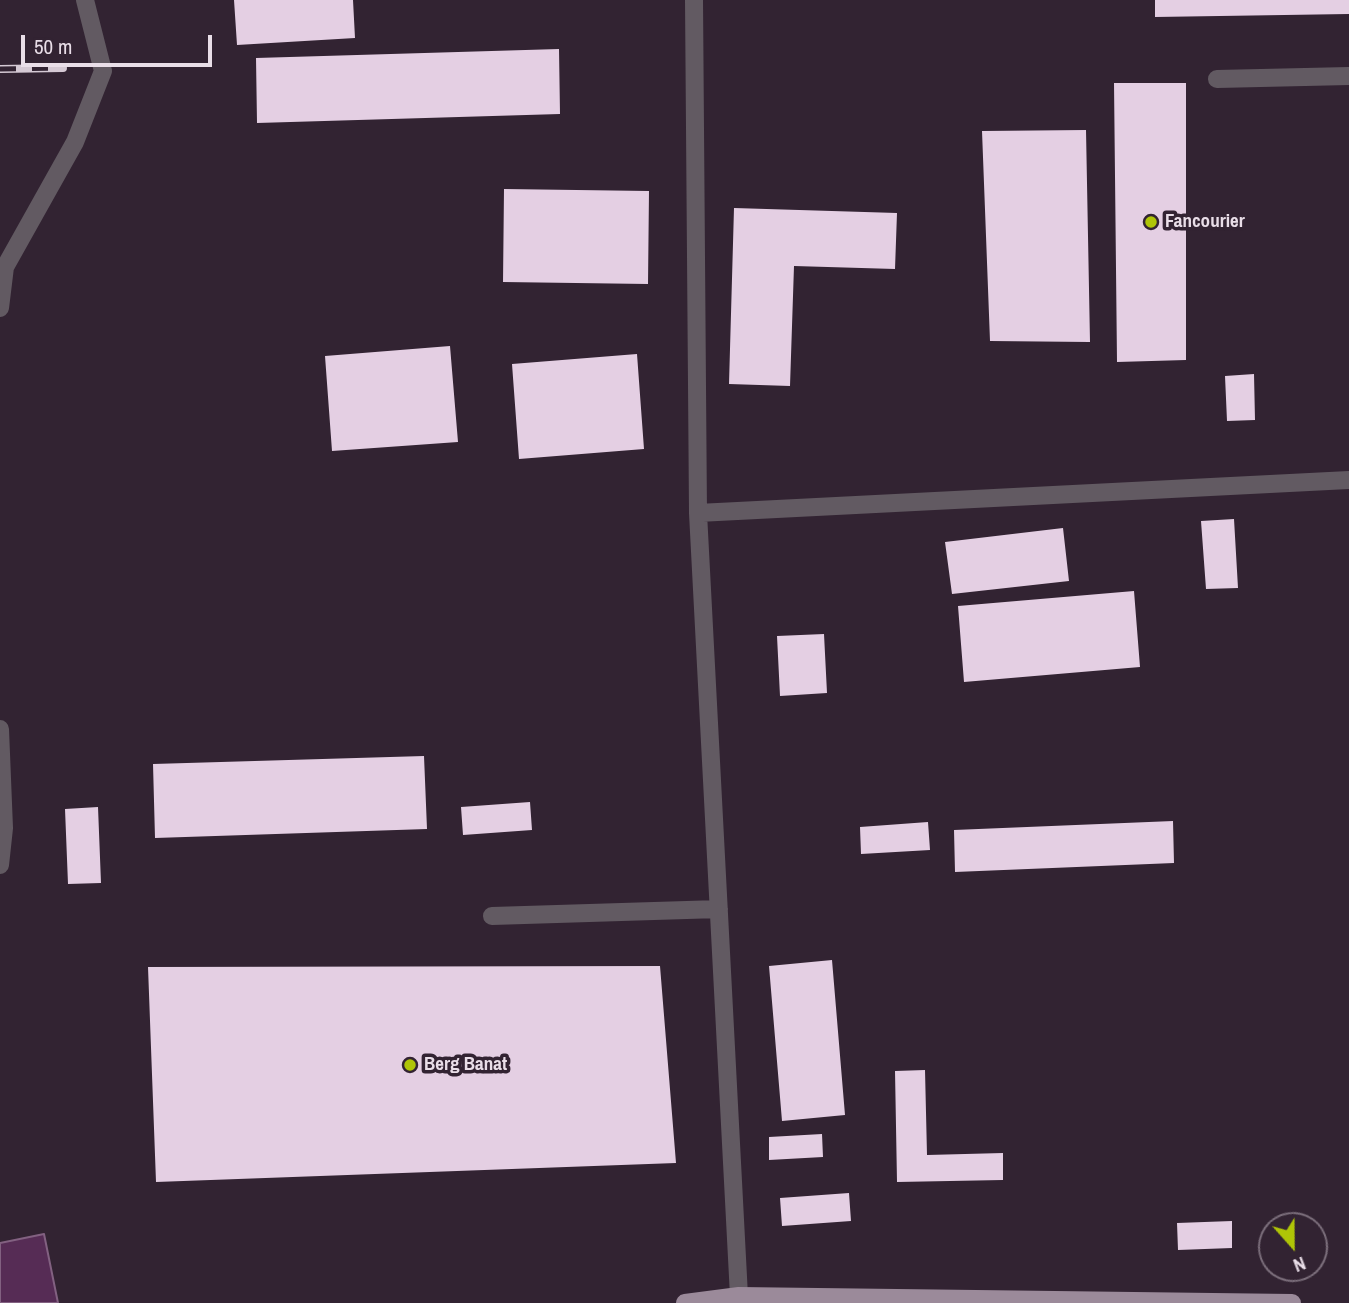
<!DOCTYPE html>
<html>
<head>
<meta charset="utf-8">
<style>
  body { margin:0 }
  #map { position:relative; width:1349px; height:1303px; overflow:hidden; background:#322332; font-family:"Archivo Narrow",sans-serif }
  canvas { display:block }
  .north { position:absolute; left:1258px; top:1212px; width:70px; height:70px; box-sizing:border-box; background:#322332; border:2px solid #7b6e7b; border-radius:50%; rotate:159deg; font-size:19px; font-weight:700; line-height:28px; text-align:center; color:#e9dee8 }
  .north::after { content:''; display:block; margin:auto; width:24px; height:32px; background:#afc507; clip-path:polygon(50% 0,100% 100%,50% 72%,0 100%) }
  .scale { position:absolute; left:21px; top:35px; width:191px; height:32px; box-sizing:border-box; border:4px solid #e9dee8; border-top:0; padding-left:9px; font-size:21px; line-height:24px; white-space:nowrap; color:#e9dee8; -webkit-text-stroke:5px #322332; paint-order:stroke }
</style>
</head>
<body>
<div id="map">
<canvas width="1349" height="1303"></canvas>
<div class="north">N</div>
<div class="scale">50 m</div>
</div>
<script>
const context = document.querySelector('canvas').getContext('2d');
context.lineJoin = 'round';
function fill(path, color) { context.fillStyle = color; context.fill(path, 'evenodd'); }
function stroke(path, color, width, dash) { context.strokeStyle = color; context.lineWidth = width; context.lineCap = dash ? 'butt' : 'round'; context.setLineDash(dash || []); context.stroke(path); }
function drawText(font, color, halo, rows, align = 'center') {
  context.font = font + ' "Archivo Narrow",sans-serif'; context.lineWidth = 7; context.setLineDash([]); context.textBaseline = 'middle'; context.strokeStyle = halo; context.fillStyle = color; for (const [text, x, y, turn = 0] of rows) {
    context.save(); context.translate(x, y); context.rotate((+turn || 0) * Math.PI / 180); context.textAlign = isNaN(turn) ? turn : align; if (halo) context.strokeText(text, 0, 0); context.fillText(text, 0, 0); context.restore();
  }
}
const water = new Path2D(`
  M44,1234l14,69h-58v-60z`);
fill(water, '#562c55');
stroke(water, '#826181', 2);
fill(new Path2D(`
  M234,0h119l2,38 -118,7z
  M1155,0h194v14l-194,3z
  M559,49l1,65 -303,9 -1,-65z
  M1114,83h72v277l-69,2z
  M1086,130l4,212 -100,-1 -8,-210z
  M504,189l145,2 -1,93 -145,-2z
  M734,208l163,5 -2,56 -101,-3 -4,120 -61,-2z
  M450,346l8,96 -126,9 -7,-95z
  M637,354l7,95 -125,10 -7,-95z
  M1254,374l1,46 -28,1 -2,-45z
  M1234,519l4,69 -32,1 -5,-68z
  M1063,528l6,53 -117,13 -7,-52z
  M1134,591l6,76 -176,15 -6,-76z
  M824,634l3,59 -47,3 -3,-60z
  M424,756l3,73 -272,9 -2,-74z
  M530,802l2,28 -69,5 -2,-28z
  M98,807l3,76 -33,1 -3,-75z
  M1173,821l1,42 -219,9 -1,-42z
  M928,822l2,28 -69,4 -1,-27z
  M832,960l13,155 -63,6 -13,-155z
  M660,966l16,197 -520,19 -8,-215z
  M925,1070l2,85 76,-2v27l-106,2 -2,-111z
  M822,1134l1,23 -54,3v-23z
  M849,1193l2,28 -69,5 -2,-28z
  M1232,1221v27l-54,2 -1,-27z`), '#e4cfe3');
stroke(new Path2D(`
  M694,0l4,513 41,783
  M1217,79l132,-3
  M0,308l5,-41 70,-125 28,-71 -18,-71
  M698,513l651,-33
  M0,729l4,99 -4,37
  M492,916l227,-7`), '#625a62', 18);
stroke(new Path2D(`
  M685,1303l54,-7 553,7`), '#9b8a9a', 18);
const rail = new Path2D(`
  M0,69l63,-1`);
stroke(rail, '#d5c9d4', 8);
stroke(rail, '#322332', 5, [16]);
for (const [x, y, r, color] of [
  [1151,222,7,"#afc507"],
  [410,1065,7,"#afc507"]
]) { const dot = new Path2D(); dot.arc(x, y, r, 0, 2 * Math.PI); context.fillStyle = color; context.fill(dot); stroke(dot, '#322332', 2.5); }
drawText('bold 19px', '#e9dee8', '#322332', [
  ["Fancourier",1165,222],
  ["Berg Banat",424,1065]
], 'left');
</script>
</body>
</html>
